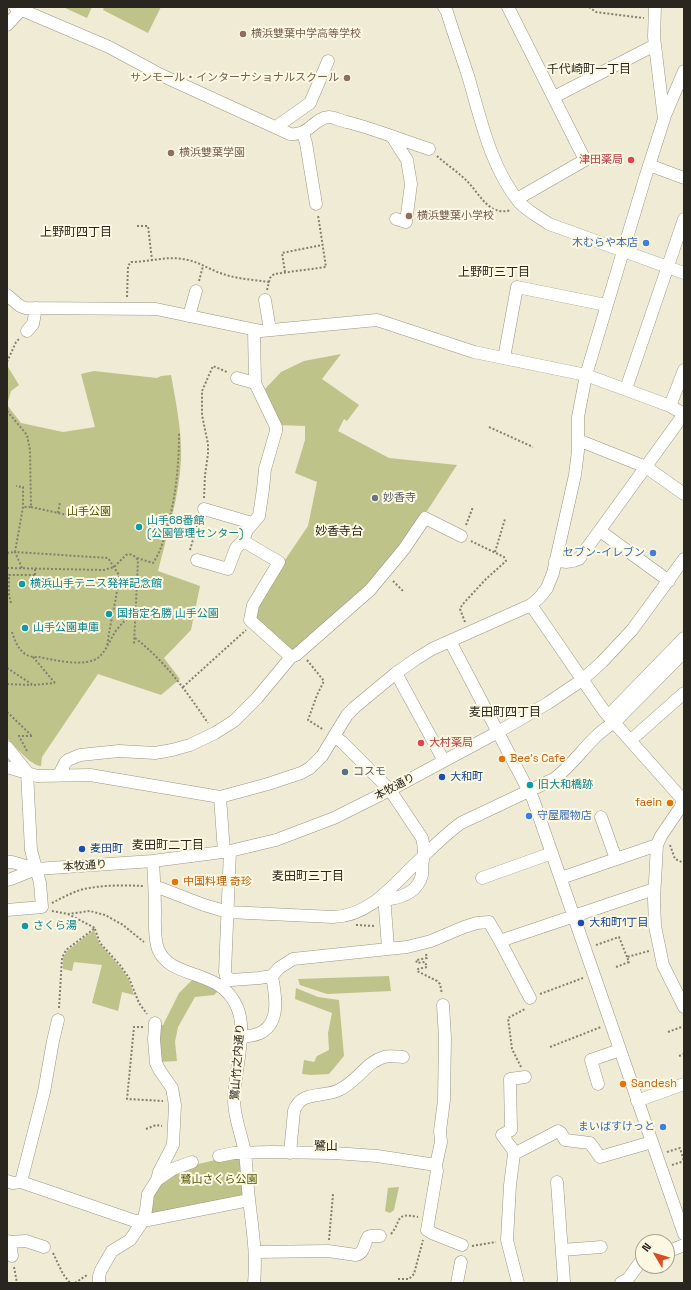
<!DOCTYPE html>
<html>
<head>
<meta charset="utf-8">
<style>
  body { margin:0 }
  #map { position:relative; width:691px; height:1290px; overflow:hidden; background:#efebd5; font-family:"Space Grotesk",sans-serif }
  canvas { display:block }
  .frame { position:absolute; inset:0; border:8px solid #28261e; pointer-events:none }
  .north { position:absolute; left:635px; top:1234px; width:40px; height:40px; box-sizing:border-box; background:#fcf8e2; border:1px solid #a7a494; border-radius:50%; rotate:308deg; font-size:11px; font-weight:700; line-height:16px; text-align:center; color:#28261e }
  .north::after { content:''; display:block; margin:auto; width:14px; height:18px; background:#d54d20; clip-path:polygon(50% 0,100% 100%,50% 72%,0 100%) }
</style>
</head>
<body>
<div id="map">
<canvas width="691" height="1290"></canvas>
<div class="frame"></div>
<div class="north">N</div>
</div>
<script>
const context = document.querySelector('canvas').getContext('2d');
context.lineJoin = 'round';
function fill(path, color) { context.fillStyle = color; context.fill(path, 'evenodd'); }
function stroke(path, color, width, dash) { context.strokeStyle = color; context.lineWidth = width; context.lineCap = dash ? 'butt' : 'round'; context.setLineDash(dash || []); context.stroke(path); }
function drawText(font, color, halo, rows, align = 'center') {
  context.font = font + ' "Space Grotesk","Noto Sans JP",sans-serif'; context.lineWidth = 4; context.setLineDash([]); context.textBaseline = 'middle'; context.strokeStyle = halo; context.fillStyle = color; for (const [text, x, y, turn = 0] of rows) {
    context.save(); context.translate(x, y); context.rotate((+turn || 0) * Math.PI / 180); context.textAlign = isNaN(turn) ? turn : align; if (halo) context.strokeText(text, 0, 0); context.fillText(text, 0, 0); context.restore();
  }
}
fill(new Path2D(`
  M63,7h29l-5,11z
  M104,7h57l-13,26 -45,-23z
  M341,354l-19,25 37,26 -12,16 -3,-2 -6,12 51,27 68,7 -32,49 -56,73 -74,65 -42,-32 3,-17 52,-77 9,-44 -22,-9 10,-33v-14l-27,-1 -13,-36 16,-17 23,-11z
  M8,367l11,18 -8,6 -4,14 14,18 42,9 32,-5 -14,-53 13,-3 63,7 4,-2 10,-1c5,28 11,56 10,85 -2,38 -14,75 -23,111l42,15 -9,44 -27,28 16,21 -19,16 -63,-21 -56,83 -1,9c-10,0 -27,-21 -34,-28v-369z
  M94,930l5,13 22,25 8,12 5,15 -12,-3 -4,19 -26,-8 10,-38 -28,-3 -2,9 -9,-2v-11l4,-7z
  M389,976l2,15 -64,3 -27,-9 -2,-6z
  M194,978l25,12 -5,5 -19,2 -17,30 -3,15 2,19 -19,1 -1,-36 6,-1 16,-32z
  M296,988l22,9 21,3 5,56 -15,18 -18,1 -9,-1 2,-14 10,2 3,-6 12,-6 -1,-17 4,-20 -37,-14z
  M228,1157h13l4,36 -7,4 -85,17 -4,-4 2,-12 11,-15 14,-9 14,-8z
  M399,1187l-5,23 -4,3 -5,-2 3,-23z`), '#bec38a');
const minor = new Path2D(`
  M15,7l94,40 52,28 129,59c20,2 23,-16 39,-17 5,0 12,4 18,5 28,7 54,18 82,27
  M444,7l3,5c7,23 15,45 22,67 12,42 22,88 50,123 8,9 20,15 30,22l135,49
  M508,7l77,153 -68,39
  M7,25l14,-15
  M554,97l101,-52
  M664,118l20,-47
  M276,127l34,-24 18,-42
  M303,133l3,10 10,61
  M393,138l14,22 4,24 -5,38 -10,-3
  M649,165l35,13
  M7,295l13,11 5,2 131,1 105,22 116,-11 97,32 112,23 84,31 14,8
  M265,300l5,30
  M189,316l7,-25
  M254,330l1,53 21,44v4l-11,38 -2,20 -4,27 -12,14 -4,11 36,21 -26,43 -3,15 41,37
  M27,331l6,-7 3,-16
  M504,358l13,-71 89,18
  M237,378l18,5
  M626,389l58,-170
  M670,406l14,-36
  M578,440l68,27 38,27
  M204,509l48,14
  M600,531l69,50
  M197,560l31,9 8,-21 7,-7
  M555,561c9,1 16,2 24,-2l105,-145
  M531,605l73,106 79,89
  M450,641l83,158 151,435
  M396,673l48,88
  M608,716l76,-78
  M334,736l8,6 48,48 32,48c3,11 2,17 0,28 0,3 0,6 0,9 -4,16 -17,21 -31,24l-7,-4
  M631,740l53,-47
  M7,747l20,25
  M7,767l30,9 53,-1 130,22 48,-13 33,-11 9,-5 12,-12 25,-41 8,-8 41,-34 20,-14 16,-10 99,-44 9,-8 7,-9 6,-15 22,-98 3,-24v-34l8,-42 59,-197 19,-59 -10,-82 1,-30
  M59,775l6,-12 3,-3 12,-5 39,-4 36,2 17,-3 18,-5 25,-12 19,-12 23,-23 34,-41 5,-2 74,-65 34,-41 21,-31 36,18
  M220,797l4,55
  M684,799l-4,9 -19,28 -4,9 -3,54 1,27 8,39 21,42
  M601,817l15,42
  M230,851l-5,121 1,4 5,4 28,-2 13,-2c3,17 9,45 -10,56 -6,4 -14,4 -21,5
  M153,861c1,17 2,34 2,52 0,11 -1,25 3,36 13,32 62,18 79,58 11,24 -3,66 -3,93 0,18 8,36 11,53 2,15 2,31 4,46 3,27 8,56 5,84
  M7,862h5l24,7
  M482,878l70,-25
  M561,878l96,-33
  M7,880l4,-1 25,-10 117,-8 77,-10 46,-11 58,-22 56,-28 108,-58 50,-29 34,-23 20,-18 30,-32 52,-71
  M160,888l44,17 24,7 105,5c34,-1 56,-27 78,-49 16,-15 32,-32 50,-45l93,-44c22,-16 37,-44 60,-56l70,-71
  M384,895l4,53
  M7,910l35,-3 -2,-24 -9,-33 -4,-78
  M500,941l154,-52
  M272,976l7,-8 14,-9 114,-12 24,-6 33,-14 13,-4 12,-1 11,19 30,57
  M443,1005l2,33 -1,62 -4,31 1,11 -5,23 1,6 -10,59 7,4 28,11
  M58,1020l-5,21 -9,51 -23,90 114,39h8l106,-21
  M598,1084l-7,-24 29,-10
  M637,1101l47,-17
  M290,1153l4,-42c7,-21 29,-13 45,-21 18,-8 27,-28 45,-33 6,-2 13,0 19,0
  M514,1154l-1,-4 -11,-15 9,-5 -1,-51 15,-2
  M219,1156l15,-3 36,-1 64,1 43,3 59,9
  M157,1180l16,-11 19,-7
  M7,1181l6,2 8,-1
  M557,1182l7,100 -1,1
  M7,1241l3,1 16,-1 18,6
  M10,1242l2,14
  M562,1250l39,-3
  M255,1252l73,-1 28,4c9,-2 8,-12 12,-18l3,-1h9
  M667,1252l17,-7
  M99,1283v-7l2,-6 11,-19 18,-11 13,-19 3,-11 2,-16 9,-14 2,-8 14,-27 2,-40 -3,-17 -12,-17 -4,-8 -2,-24 1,-12v-4
  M457,1283l4,-21
  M518,1283l-11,-43 3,-55 4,-31 44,-23 3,2 4,7 25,3 10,14 52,-15
  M621,1283l7,-4 13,-18 2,-1`);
stroke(minor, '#9b9683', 13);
stroke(new Path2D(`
  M589,7l7,5 48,6
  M437,156c10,9 21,16 30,25 13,13 22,36 44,29
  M137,226h11l4,34
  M285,272l-3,-19 40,-8
  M199,281l4,-15
  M267,290l3,-12 4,-4 52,-7 -8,-52
  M127,297l1,-31 3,-4c17,0 35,-6 52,-3 15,2 27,11 40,15 15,5 31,6 46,8
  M7,362l9,-20 4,-4
  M7,411l20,24 3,15 1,57h-8
  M489,427l44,20
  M204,498l1,-23 3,-21v-10l-6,-29v-24l11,-25 14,6
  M31,507l41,9
  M58,513l2,-11
  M466,525l7,-18
  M190,550l9,-31
  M495,552l10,-33
  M7,553l8,-1 8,-45v-20l-7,-1
  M137,558l16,5c7,-10 11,-23 14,-35 9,-31 12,-63 12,-95
  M7,568l97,2 10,-3 12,-12c5,-2 9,1 12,5l-4,84
  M22,568l-7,-16 93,6 11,17c-2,24 -9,47 -12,72
  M393,581l10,10
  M35,583v-14
  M11,603l-2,-8v-20h26
  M465,622l-5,-13 2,-4 24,-26 20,-18 -2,-4 -33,-16
  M12,632c3,9 6,18 15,23 3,2 8,2 12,2 15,3 47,11 60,0 7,-6 11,-17 16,-25 6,-8 12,-14 20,-19
  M135,638c31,24 51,53 73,85
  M33,657l22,26
  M307,660l17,21 -7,14 -9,25 16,10
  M7,668l26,17 22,-2
  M7,684l25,1
  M183,687l63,-57
  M7,712l24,23
  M27,751l-8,-15h13
  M670,845l5,14 9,4
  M52,903c10,-5 20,-11 32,-14 18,-4 40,-4 59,-3
  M52,911l16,3 22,-3 15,4 18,10 21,17
  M356,925l19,1
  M95,929l5,14 20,22 9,13 10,25 8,11
  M596,945l23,-8 8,20
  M426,954l1,4 -11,2 1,3 8,-1 2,5 -9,2 -1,2 20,10 3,3 2,10
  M616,967l13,-5 -2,-5 22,-6
  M540,994l43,-16
  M59,1008l3,-50 4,-8 29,-22 -27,-14
  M143,1027h-9l-7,72 36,2
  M668,1032l16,-6
  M550,1047l51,-20
  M679,1056l5,-2
  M521,1067l-9,-18 -4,-31 17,-9
  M146,1129l10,-4 6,1
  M667,1152l13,-4 4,13
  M672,1165l12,-4
  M391,1234c11,-13 3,-22 27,-17
  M329,1240l4,-46
  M472,1246l24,-4
  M53,1253l10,21 7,9
  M14,1267l3,16
  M398,1279h11l5,-5 9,-34
  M75,1283l12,-8`), '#838072', 2, [2, 2]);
stroke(minor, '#fff', 12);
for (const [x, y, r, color] of [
  [243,34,4,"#8d6e63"],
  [347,78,4,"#8d6e63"],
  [171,153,4,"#8d6e63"],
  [631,160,4,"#e0444e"],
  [409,216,4,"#8d6e63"],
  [646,243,4,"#3f7fe0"],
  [375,498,4,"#6b7280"],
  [139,527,4,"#0f9aa8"],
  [653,553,4,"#3f7fe0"],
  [22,584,4,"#0f9aa8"],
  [109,614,4,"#0f9aa8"],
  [25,628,4,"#0f9aa8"],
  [421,743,4,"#e0444e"],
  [502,759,4,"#e8710a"],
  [345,772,4,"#5c6f8a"],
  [442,777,4,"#1a4fb4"],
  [530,785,4,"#0f9aa8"],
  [670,803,4,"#e8710a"],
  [529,816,4,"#3f7fe0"],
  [82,849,4,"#1a4fb4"],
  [175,882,4,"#e8710a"],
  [581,923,4,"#1a4fb4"],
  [25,926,4,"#0f9aa8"],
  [623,1084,4,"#e8710a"],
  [663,1127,4,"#3f7fe0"]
]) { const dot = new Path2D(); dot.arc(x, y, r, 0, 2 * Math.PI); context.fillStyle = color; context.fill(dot); stroke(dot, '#fcf8e2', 1.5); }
drawText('11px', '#785e54', '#fcf8e2', [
  ["横浜雙葉中学高等学校",251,34],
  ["サンモール・インターナショナルスクール",339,78,"right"],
  ["横浜雙葉学園",179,153],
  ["横浜雙葉小学校",417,216]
], 'left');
drawText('11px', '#be3a42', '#fcf8e2', [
  ["津田薬局",623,160],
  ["大村薬局",429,743,"left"]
], 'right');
drawText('11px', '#366cbe', '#fcf8e2', [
  ["木むらや本店",638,243],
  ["セブン-イレブン",645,553],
  ["守屋履物店",537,816,"left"],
  ["まいばすけっと",655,1127]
], 'right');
drawText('11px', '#5b616d', '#fcf8e2', [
  ["妙香寺",383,498]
], 'left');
drawText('11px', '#4f5200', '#fcf8e2', [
  ["山手公園",89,512],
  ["鷺山さくら公園",219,1180]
]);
drawText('11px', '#0d838f', '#fcf8e2', [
  ["山手68番館",147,521],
  ["(公園管理センター)",147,534],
  ["横浜山手テニス発祥記念館",30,584],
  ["国指定名勝 山手公園",117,614],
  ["山手公園車庫",33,628],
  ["旧大和橋跡",538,785],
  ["さくら湯",33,926]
], 'left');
drawText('11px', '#c56008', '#fcf8e2', [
  ["Bee's Cafe",510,759],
  ["faein",662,803,"right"],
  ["中国料理 奇珍",183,882],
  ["Sandesh",631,1084]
], 'left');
drawText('11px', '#4e5e75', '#fcf8e2', [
  ["コスモ",353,772]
], 'left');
drawText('11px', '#164399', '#fcf8e2', [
  ["大和町",450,777],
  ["麦田町",90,849],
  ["大和町1丁目",589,923]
], 'left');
drawText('11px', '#28261e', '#fcf8e2', [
  ["本牧通り",395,787,-28],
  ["本牧通り",85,866,-4],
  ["鷺山竹之内通り",238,1062,-86]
]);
drawText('12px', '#28261e', '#fcf8e2', [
  ["千代崎町一丁目",589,70],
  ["上野町四丁目",76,233],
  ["上野町三丁目",494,273],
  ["妙香寺台",339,532],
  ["麦田町四丁目",505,713],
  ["麦田町二丁目",168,846],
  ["麦田町三丁目",308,877],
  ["鷺山",326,1147]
]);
</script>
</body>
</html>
